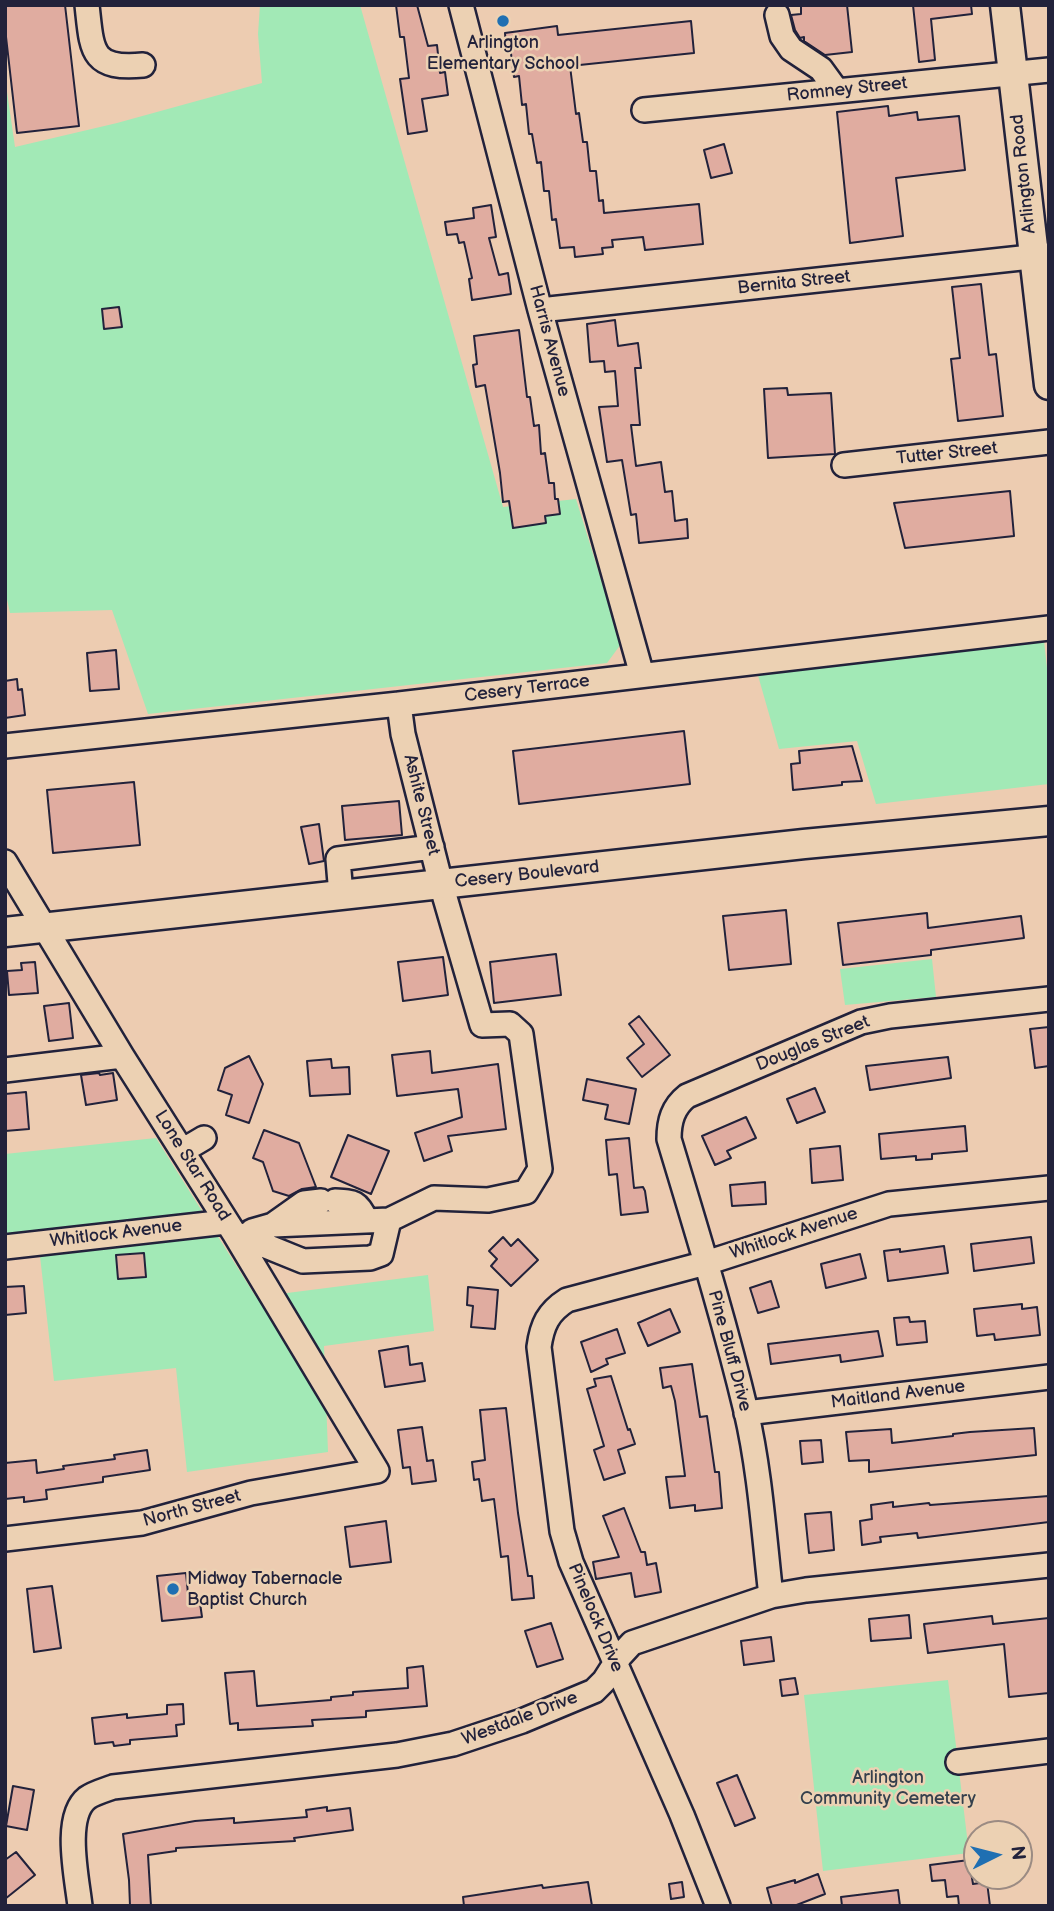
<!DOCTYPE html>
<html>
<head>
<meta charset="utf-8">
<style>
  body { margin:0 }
  #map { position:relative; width:1054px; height:1911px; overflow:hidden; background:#edccb1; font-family:"Balsamiq Sans",sans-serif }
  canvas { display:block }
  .frame { position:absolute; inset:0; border:7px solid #22223b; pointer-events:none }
  .north { position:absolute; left:963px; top:1820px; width:70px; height:70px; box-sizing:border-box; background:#ecd1b3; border:2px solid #9b8b83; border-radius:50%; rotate:84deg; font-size:19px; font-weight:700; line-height:28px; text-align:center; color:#22223b }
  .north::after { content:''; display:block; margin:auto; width:24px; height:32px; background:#1f6fb2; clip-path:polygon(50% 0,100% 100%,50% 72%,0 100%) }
</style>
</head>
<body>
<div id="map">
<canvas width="1054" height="1911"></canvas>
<div class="frame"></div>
<div class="north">N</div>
</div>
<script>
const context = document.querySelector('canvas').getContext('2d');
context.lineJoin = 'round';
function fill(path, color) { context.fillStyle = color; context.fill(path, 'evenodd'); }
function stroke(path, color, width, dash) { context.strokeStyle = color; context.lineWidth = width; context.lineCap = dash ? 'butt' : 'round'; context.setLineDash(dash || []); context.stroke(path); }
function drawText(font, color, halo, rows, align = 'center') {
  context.font = font + ' "Balsamiq Sans",sans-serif'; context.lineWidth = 5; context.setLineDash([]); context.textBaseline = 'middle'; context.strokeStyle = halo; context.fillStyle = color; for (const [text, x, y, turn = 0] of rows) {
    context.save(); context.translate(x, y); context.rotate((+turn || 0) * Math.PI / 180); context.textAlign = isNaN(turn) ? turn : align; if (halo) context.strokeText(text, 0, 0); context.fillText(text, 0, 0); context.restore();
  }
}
fill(new Path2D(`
  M260,5h100l143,502 73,-8 45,145 -14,19 -459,51 -36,-104 -102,3 -5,-23v-512l10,69 102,-24 145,-40 -4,-49z
  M1044,641l5,45v98l-173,20 -19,-63 -78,8 -22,-77z
  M932,959l4,38 -91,8 -5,-36z
  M156,1138l100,159 172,-22 6,56 -110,15 4,106 -141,20 -11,-104 -122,13 -14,-125 -35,3v-105z
  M948,1680l21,173 -146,18 -19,-176z`), '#a2e9b6');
const building = new Path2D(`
  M5,5h60l14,121 -62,7 -12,-105z
  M396,5h21l11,41 9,-1 3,28 5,-1 3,23 -26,4 5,32 -19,3 -8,-55 9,-1 -5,-41h-4z
  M801,5h46l5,47 -27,3 -21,-14v-4l-4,1 -5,-8 -4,-15 10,-1z
  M913,5h58l1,9 -41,5 4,41 -16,2z
  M691,21l3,32 -124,13 6,48 3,-1 4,29h4l3,29h6l3,30 4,-1 1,13 95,-9 4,40 -58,6 -2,-13 -31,3 1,7 -11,1 1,6 -28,3 -1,-10 -14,1 -4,-29 -4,1 -3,-29h-5l-3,-29 -4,1 -5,-29h-3l-3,-30 -4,1 -3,-29 -5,1 -4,-31 -4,1 -1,-14 52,-7 1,9z
  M888,106l1,10 28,-4 1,8 41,-4 6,54 -69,8 7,58 -53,7 -13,-131z
  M724,144l8,29 -21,5 -7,-28z
  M491,205l5,32 -7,1 10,37 9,-2 3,21 -39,6 -3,-21 3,-1 -8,-36 -5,1 -2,-9 -10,1 -2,-13 29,-4 -1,-10z
  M981,284l8,71 7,-1 7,62 -45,5 -7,-62 9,-1 -8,-71z
  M119,307l3,20 -18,2 -2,-20z
  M615,320l3,26 20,-3 3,25h-6l5,57h-9l5,41 25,-4 4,30 7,-1 3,30 12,-2 1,19 -49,5 -3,-29 -5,1 -9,-55 -15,2 -8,-55 19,-1 -3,-35 -10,1 -1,-11 -14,1 -3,-38z
  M519,330l8,67h3l4,29 5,-1 2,29 4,-1 4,30h5l1,16h3l2,15 -15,2 1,7 -33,5 -4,-27 -6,1 -3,-29 -15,-88 -9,2 -3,-22 4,-1 -3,-28z
  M787,388l1,7 43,-2 4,61 -67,4 -4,-69z
  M1010,491l4,45 -109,12 -11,-45z
  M116,650l3,39 -29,2 -3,-38z
  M17,679l1,11 4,-1 3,26 -20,3v-37z
  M684,731l6,53 -171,20 -6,-53z
  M852,746l10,35 -20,1v3l-49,5 -2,-26 9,-1 -1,-12z
  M134,782l6,63 -87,8 -6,-63z
  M399,801l3,34 -57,5 -3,-34z
  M319,824l5,37 -15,3 -8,-37z
  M786,910l5,54 -62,6 -6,-54z
  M927,913l1,15 93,-12 3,22 -93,12v5l-88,10 -5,-42z
  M556,954l5,41 -67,8 -4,-41z
  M443,957l5,38 -45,6 -5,-39z
  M35,962l3,31 -29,2 -2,-24 15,-1 -1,-7z
  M69,1003l4,35 -24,3 -5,-35z
  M639,1016l31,39 -28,22 -15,-19 17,-14 -15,-20z
  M1049,1027v39l-14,2 -5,-39z
  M430,1051l2,22 66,-9 8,65 -58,7 4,15 -28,10 -9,-28 47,-16 -4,-28 -61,7 -5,-41z
  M249,1056l14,28 -14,39 -23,-8 6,-20 -14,-5 7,-22z
  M948,1057l3,21 -81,12 -4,-24z
  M331,1059l1,9 17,-1 1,27 -40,2 -3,-35z
  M99,1073l1,2 13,-2 4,27 -31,5 -5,-30z
  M587,1079l49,10 -7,35 -24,-5 3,-14 -25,-5z
  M815,1088l10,24 -28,11 -10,-24z
  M26,1092l3,37 -24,2v-37z
  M746,1117l10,21 -29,13 4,7 -16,7 -13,-29z
  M965,1126l2,25 -35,3v5l-16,1v-4l-35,3 -2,-25z
  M264,1130l35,13 17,44 -14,2 -13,7 -16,-5 -10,-29 -10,-4z
  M348,1135l41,16 -18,43 -40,-17z
  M629,1138l5,50 9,-1 2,4 3,21 -27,3 -4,-41 -8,1 -3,-35z
  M840,1146l3,34 -31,3 -2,-34z
  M765,1182l1,22 -34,2 -2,-21z
  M503,1237l8,9 7,-7 20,21 -27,26 -20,-20 6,-7 -8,-8z
  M1031,1237l3,26 -60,8 -3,-27z
  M944,1246l4,27 -60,8 -4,-30 16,-2v3z
  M144,1253l2,24 -28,2 -2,-24z
  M860,1254l6,24 -40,10 -5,-24z
  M771,1281l8,26 -21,6 -8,-25z
  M24,1286l2,27 -21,2v-28z
  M468,1287l30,3 -3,39 -24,-2 2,-21 -6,-1z
  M1022,1304v5l15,-2 3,28 -45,5 -1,-6 -17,2 -3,-27z
  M670,1309l10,23 -32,14 -10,-23z
  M909,1317l1,5 15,-1 2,21 -30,3 -3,-27z
  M617,1329l8,24 -19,6 2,5 -17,8 -10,-30z
  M878,1331l5,25 -42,6 -1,-7 -69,9 -3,-20z
  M408,1346l2,19 12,-2 3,18 -40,6 -6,-36z
  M692,1364l8,53 7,-1 8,56h4l3,36 -27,3v-6l-25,3 -4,-31 19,-1 -10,-75 -4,-15 -8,2 -3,-20z
  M611,1376l17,54 2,-1 5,15 -17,6 7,23 -21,7 -10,-30 10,-4 -17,-57 9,-3 -2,-7z
  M506,1408l12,105 10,63h4l2,22 -22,2 -4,-44 -7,1 -7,-58 -12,2 -3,-22 -5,1 -2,-18 13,-2 -5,-50z
  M422,1427l5,34 6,-1 3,21 -24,3 -2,-17 -7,1 -5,-38z
  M1034,1428l2,27 -167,17v-12l-20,1 -3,-29 45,-3 1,14 61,-7v-2l17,-2z
  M821,1440l2,22 -21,2 -2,-23z
  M147,1450l3,20 -47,7v5l-57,8 1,9 -23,3v-5l-19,2v-36l31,-3 1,13 27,-4 -1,-3 52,-7 -1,-4z
  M1049,1496v26l-131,16 -1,-5 -37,4 1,5 -19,3 -2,-24 12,-2 -1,-14 22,-3v5l36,-4 1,2z
  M624,1508l17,44h4l2,13 9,-2 5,29 -26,5 -4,-24 -35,6 -3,-17 26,-5 -16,-41z
  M831,1512l3,38 -25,3 -4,-39z
  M386,1521l5,41 -41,5 -5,-40z
  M186,1573l3,31 11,-1 2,14 -40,4 -5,-45z
  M52,1586l9,62 -27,4 -7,-63z
  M909,1615l2,23 -40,3 -2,-22z
  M992,1616l1,8 56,-6v75l-40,4 -5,-53 -76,9 -4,-29z
  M551,1623l12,36 -26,8 -12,-36z
  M771,1637l3,24 -30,4 -3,-24z
  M423,1666l4,40 -61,5v6l-54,3 1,6 -75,4v-7l-8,1 -5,-51 29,-2 3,35 74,-6v-3l22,-2v-3l55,-4 -1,-20z
  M795,1678l3,16 -16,2 -2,-16z
  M183,1704l1,20 -8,1 1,11 -47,4v4l-16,2 -1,-4 -18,2 -3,-26 35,-4v4l40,-4v-9z
  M737,1775l18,43 -20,8 -18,-43z
  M13,1786l21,4 -7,40 -21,-4z
  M327,1807v4l23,-3 3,22 -59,8 1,3 -119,7v3l-28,4 3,51h-21l-1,-26 -6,-46 72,-13 39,-3v5l73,-6 -1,-7z
  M16,1852l19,23 -30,24v-39z
  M969,1860l4,24 14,-2 3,24h-31l-1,-10 -11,1 -2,-17 -13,1 -2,-16z
  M818,1874l7,20 -31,12h-22l-5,-18 28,-8v3z
  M588,1882l4,24h-128l-1,-9 79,-12 1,3z
  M682,1882l2,15 -13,2 -2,-15z
  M898,1890l2,16h-58l-1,-9z`);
fill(building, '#e0aca0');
stroke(building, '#22223b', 2);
const minor = new Path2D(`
  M87,5c5,45 3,65 56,60
  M461,5l79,305 102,365
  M777,15l5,21 9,13 30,20 16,22
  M644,110l405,-40
  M540,310l509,-55
  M844,465l205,-23
  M5,746l394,-42 650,-76
  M5,862l117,194 112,177 143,238 -126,22 -109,30 -137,16
  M341,895l-3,-36 94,-12
  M5,1070l117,-14
  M182,1151l22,-13
  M335,1201c22,1 21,1 32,20
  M273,1225l31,-22 17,-2
  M234,1233l69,28 67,-3 11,-4 8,-34
  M247,1238l5,-7 21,-6 116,-5 45,-22 54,2 38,-8 14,-23 -19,-135 -11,-10 -28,1 -41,-141 -38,-150 -4,-30
  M5,1247l221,-25
  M746,1413l303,-36
  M771,1596c-7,-61 -11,-125 -25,-185 -22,-92 -50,-182 -77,-272 0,-18 4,-32 18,-43l174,-74 29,-6 159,-17
  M958,1762l91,-11
  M80,1906c-3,-28 -17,-89 7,-108 7,-5 18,-8 26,-11l284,-32 56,-11 69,-23 72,-30 10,-10 16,-25 12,-13 139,-47 35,-6 243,-25
  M718,1906l-36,-91 -111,-253 -9,-31 -23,-184c3,-22 9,-35 28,-47l139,-37 183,-59 160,-16`);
const major = new Path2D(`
  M1005,5l44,380
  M5,932l799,-88 245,-23`);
stroke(minor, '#22223b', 28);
stroke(major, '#22223b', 33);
stroke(minor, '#ecd1b3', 23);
stroke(major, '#ecd1b3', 28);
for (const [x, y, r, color] of [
  [503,21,7,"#1f6fb2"],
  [173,1589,7,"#1f6fb2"]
]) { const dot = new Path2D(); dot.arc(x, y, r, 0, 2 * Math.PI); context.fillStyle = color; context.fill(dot); stroke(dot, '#ecd1b3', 2.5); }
drawText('18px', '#22223b', '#ecd1b3', [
  ["Arlington",503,43],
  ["Elementary School",503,64],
  ["Midway Tabernacle",187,1579,"left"],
  ["Baptist Church",187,1600,"left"]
]);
drawText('18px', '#22223b', '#ecd1b3', [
  ["Romney Street",847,90,-6],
  ["Arlington Road",1024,174,-96],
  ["Bernita Street",794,283,-6],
  ["Harris Avenue",549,341,75],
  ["Tutter Street",947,454,-6],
  ["Cesery Terrace",527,689,-7],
  ["Ashite Street",421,805,76],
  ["Cesery Boulevard",527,875,-6],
  ["Douglas Street",813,1044,-22],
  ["Lone Star Road",192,1166,58],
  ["Whitlock Avenue",116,1234,-7],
  ["Whitlock Avenue",794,1234,-18],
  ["Pine Bluff Drive",729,1351,75],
  ["Maitland Avenue",898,1395,-7],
  ["North Street",192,1509,-15],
  ["Pinelock Drive",595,1618,67],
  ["Westdale Drive",520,1719,-21]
]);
drawText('18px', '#35404d', '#ecd1b3', [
  ["Arlington",888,1778],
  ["Community Cemetery",888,1799]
]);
</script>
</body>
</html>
